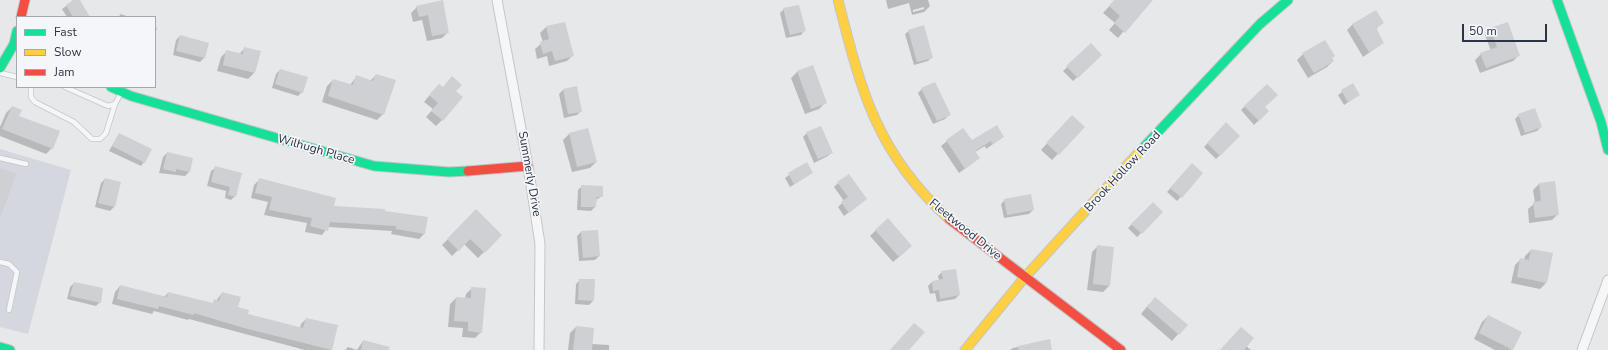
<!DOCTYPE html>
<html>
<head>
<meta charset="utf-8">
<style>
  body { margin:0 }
  #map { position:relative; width:1608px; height:350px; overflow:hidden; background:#e6e8ea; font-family:"Nunito Sans",sans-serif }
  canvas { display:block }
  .legend { position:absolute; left:16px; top:16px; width:140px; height:72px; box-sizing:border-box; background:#f4f6f9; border:1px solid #a4a8b1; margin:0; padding:5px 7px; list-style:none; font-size:12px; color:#2b3445 }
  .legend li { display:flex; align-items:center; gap:8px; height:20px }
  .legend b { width:20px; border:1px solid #a4a8b1 }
  .scale { position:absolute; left:1462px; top:24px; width:85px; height:18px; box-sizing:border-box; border:2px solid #2b3445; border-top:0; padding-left:5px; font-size:12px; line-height:14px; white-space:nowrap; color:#2b3445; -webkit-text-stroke:3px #f4f6f9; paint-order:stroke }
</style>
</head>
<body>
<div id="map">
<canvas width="1608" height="350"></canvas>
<ul class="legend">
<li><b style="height:5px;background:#16e098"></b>Fast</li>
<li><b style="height:5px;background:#ffcf43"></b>Slow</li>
<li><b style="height:5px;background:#f24e42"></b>Jam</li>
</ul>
<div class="scale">50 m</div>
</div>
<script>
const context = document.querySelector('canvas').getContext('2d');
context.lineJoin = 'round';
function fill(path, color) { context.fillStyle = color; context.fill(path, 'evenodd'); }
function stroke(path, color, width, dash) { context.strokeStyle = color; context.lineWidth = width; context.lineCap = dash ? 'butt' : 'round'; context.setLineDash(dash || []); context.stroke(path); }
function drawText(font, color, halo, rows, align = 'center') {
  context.font = font + ' "Nunito Sans",sans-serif'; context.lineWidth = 3.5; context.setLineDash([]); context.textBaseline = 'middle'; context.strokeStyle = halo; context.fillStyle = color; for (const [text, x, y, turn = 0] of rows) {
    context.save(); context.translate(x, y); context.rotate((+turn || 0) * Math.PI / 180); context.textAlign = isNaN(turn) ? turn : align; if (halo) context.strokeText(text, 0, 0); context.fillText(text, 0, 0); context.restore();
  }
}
fill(new Path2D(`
  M0,149l71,21 -43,164 -28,-7z`), '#d4d7dd');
fill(new Path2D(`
  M75,0h4l10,17h-22l-5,-8z
  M886,0h42l2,6 -6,6 -12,3 -3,-12 -21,6zM924,7v2l-11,3v-2z
  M1115,0h35l-32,38 -9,-8 6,-7 -12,-10z
  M442,2l6,30 -6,6 -15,3 -5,-21 -9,2 -2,-9 6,-6z
  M784,9l20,22 -3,4 -15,3 -6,-25z
  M121,14l8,3h-11z
  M1382,23l-6,6 7,14 -20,14 -16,-27 6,-6z
  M155,27l2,1 -2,6z
  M546,27l27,28 -6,6 -18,5 -2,-10 -10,3 -2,-10 8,-7 -3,-9z
  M1491,29l28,26 -6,6 -33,12 -5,-13 6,-6 10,-3 -6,-16z
  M909,31l23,26 -4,4 -14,4 -9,-31z
  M180,36l28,7 -4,15 -4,4 -27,-7 3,-15z
  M1325,41l8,20 -6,6 -19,11 -11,-18 6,-6z
  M1091,45l10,10 -28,26 -10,-10z
  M245,48l9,25 -6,6 -31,-8 4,-14 6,-6 12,3z
  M812,67l13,36 -6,6 -14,5 -14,-36 6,-6z
  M280,70l22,22 -4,4 -26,-8 4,-14z
  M376,75l7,39 -6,6 -55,-18 5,-16 6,-6 17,5 7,-9 13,5z
  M1353,84l6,11 -15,10 -6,-10z
  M1267,85l-3,22 4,4 -14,14 -13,-15z
  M442,88l13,3 -13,29 -6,6 -10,-9 7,-8 -9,-7 9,-11z
  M576,88l5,23 -4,4 -13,3 -5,-24 4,-4z
  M922,89l27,26 -4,4 -12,5 -15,-31z
  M12,107l6,9 34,32 -6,6 -46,-18v-9l6,-14z
  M1519,115l22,12 -4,4 -16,5 -6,-17z
  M1066,122l18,5 -32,33 -11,-10z
  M1226,124l12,12 -22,23 -12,-12z
  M588,129l8,33 -6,6 -18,4 -9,-32 6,-6z
  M807,133l25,19 -4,4 -14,7 -11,-26z
  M119,134l25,28 -3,4 -32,-15z
  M1003,137l-17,12 -1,-3 -10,6 4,6 -20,15 -18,-27 6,-5 24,1z
  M167,153l22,19 -4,4 -26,-3 4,-16z
  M806,163l6,10 -22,14 -5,-9z
  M215,168l26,6 -6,22 -4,4 -6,-2 1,-7 -19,-5 4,-15z
  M1188,168l14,5 -25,28 -10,-9z
  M105,179l15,4 -6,24 -4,4 -15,-4 6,-24z
  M260,179l73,28 51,4 40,23 -5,5 -28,-5 1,-3 -64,-4 -6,8 -17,-3 2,-9 -43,-8 4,-13 -17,-4 3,-13z
  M838,183l28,16 -22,17 -6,-9 6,-6 -10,-14z
  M1539,184l19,30 -6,6 -23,3 -1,-14 7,-6 -2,-13z
  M582,186l20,10 -6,4 -1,7 -4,4 -14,-1 1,-20z
  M1005,200l28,10 -4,4 -25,4 -3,-14z
  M1153,203l9,9 -25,25 -9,-9z
  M476,211l25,24 -23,23 -14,-14 -12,12 -10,-11z
  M876,230l29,22 -12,10 -23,-26z
  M581,232l18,24 -4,4 -16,1 -2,-25z
  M1098,246l11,40 -6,6 -16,-2 5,-38z
  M1531,250l15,33 -6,6 -29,-6 4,-18 6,-6 3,1 1,-4z
  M942,272l17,23 -4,4 -18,3 -2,-9 -5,1 -2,-8 4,-4 7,-1 -1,-5z
  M580,280l13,21 -4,4 -14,-1 1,-20z
  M74,283l26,19 -4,4 -29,-7 3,-12z
  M120,286l44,11 4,-4 43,11 5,-3 6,-8 25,22 53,13 1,-4 5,-5 31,7 -6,24h-26l-116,-31 -1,1 -34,-9 -2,3 -40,-10 3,-12z
  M472,288l9,44 -6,6 -13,-1 1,-9 -15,-1 2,-23 6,-6 9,1 1,-5z
  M1149,304l37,21 -14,16 -31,-27z
  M1488,316l32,16 -9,18h-16l-21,-11 8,-17z
  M576,327l16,17 17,1v5h-41l2,-17z
  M363,341l15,9h-33l3,-3 9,3z
  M1049,341l2,9h-41l3,-2z
  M1246,346l5,4h-30z`), '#0003');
fill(new Path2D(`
  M73,0h7l10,17h-17l-7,-12z
  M443,0l6,33 -17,3 -4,-21 -9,2 -3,-11z
  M1114,0h39l-28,33 -11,-10 6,-7 -11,-10z
  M799,5l7,26 -16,4 -7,-27z
  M1376,10l8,13 -8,5 8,15 -15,9 -17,-28z
  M565,22l9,34 -19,5 -3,-10 -9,3 -3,-12 9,-3 -3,-13z
  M1508,22l12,34 -34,12 -6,-15 17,-6 -7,-19z
  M924,25l9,33 -16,4 -9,-32z
  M180,35l29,8 -4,15 -29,-7z
  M1325,40l10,16 -3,2 2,3 -20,12 -12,-20z
  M1091,43l11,12 -24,23 -12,-12z
  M244,47l17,4 -6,22 -32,-8 3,-15 17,4z
  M813,65l14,38 -16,6 -14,-38z
  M280,69l28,8 -5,16 -28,-9z
  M376,74l20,6 -12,35 -56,-19 5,-17 20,6 3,-10 17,6z
  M452,76l10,9 -6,6 7,6 -20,24 -12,-10 7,-8 -9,-8 10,-11 4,3z
  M935,82l16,33 -14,6 -16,-33z
  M1353,83l7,12 -12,7 -7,-12z
  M1267,84l11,11 -13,12 4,4 -10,10 -15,-15z
  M577,86l5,26 -14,2 -5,-25z
  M12,106l10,4 -3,6 41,15 -7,18 -51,-20z
  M1535,108l7,19 -17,6 -7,-19z
  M1072,115l13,12 -26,28 -13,-12z
  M1226,122l14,14 -20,20 -13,-13z
  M997,125l7,12 -12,7 -1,-3 -16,10 5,7 -15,11 -19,-29 17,-12 9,12z
  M821,126l12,27 -15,6 -12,-27z
  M588,128l9,34 -20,5 -8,-34z
  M119,133l33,16 -7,14 -33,-17z
  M167,152l26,6 -3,14 -14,-3v3l-13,-3z
  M807,162l6,11 -19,11 -6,-11z
  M1192,163l11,10 -21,25 -12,-10z
  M215,166l27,7 -6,24 -8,-2 2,-8 -19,-5z
  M0,168l16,6 -15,42h-1z
  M849,174l18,25 -18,14 -8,-11 7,-5 -11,-15z
  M105,178l16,4 -6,25 -17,-4z
  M259,178l77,20 -2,8 51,3v2l43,6 -3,17 -29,-5v-3l-66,-4 -2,9 -18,-5 2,-8 -43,-8 3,-13 -17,-4z
  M1555,181l4,34 -24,3 -2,-16 8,-1 -2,-18z
  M581,185l22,1v11h-6l-1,10h-15z
  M1031,194l3,16 -27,5 -3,-16z
  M1153,202l10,10 -21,22 -11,-10z
  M476,209l26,26 -17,18 -15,-14 -11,12 -12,-12z
  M888,218l24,28 -13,11 -24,-27z
  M598,230l2,26 -17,2 -2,-27z
  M1097,245l17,2 -4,39 -17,-2z
  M1531,249l22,4 -6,30 -30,-6 3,-19 9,2z
  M956,269l4,26 -20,4 -1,-9 -6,1 -1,-10 11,-2 -2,-8z
  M579,279h16l-1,22 -16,-1z
  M74,282l29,6 -2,15 -31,-7z
  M120,285l47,12 1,-5 45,11 1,-4 5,2 3,-9 19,5 -3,10 11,3 -1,4 55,14 3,-10 32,7 -6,25 -88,-22 -50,-15v2l-35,-9 -1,3 -41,-10z
  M471,287l15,1 -4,45 -14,-2v-9l-14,-1 2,-24 15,1z
  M1155,297l33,28 -9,10 -32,-28z
  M1488,315l34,17 -9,18 -34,-17z
  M914,323l11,9 -16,18h-19z
  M576,326l18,2 -2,22h-19z
  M1241,327l13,11 -10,12h-24z
  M1050,339l2,11h-34v-4z
  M363,340l27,7 -1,3h-28z`), '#ced0d3');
const lane = new Path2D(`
  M0,73l17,4
  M31,87v10l4,5 39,20 18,17h8l6,-6 9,-29
  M65,87l43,19 7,-2 6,-11
  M0,158l26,6
  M0,262l9,2 8,8 -8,38`);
const street = new Path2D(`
  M497,0l31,166 12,78 -1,106
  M1582,350l26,-70`);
const fast = new Path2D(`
  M1557,0l44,122 7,28
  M0,68l14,-24 3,-13
  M111,87l20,9 243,70 75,6 19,-1
  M1140,151l120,-127 28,-24
  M0,347l10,3`);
const slow = new Path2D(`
  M838,0c23,91 39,154 111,219
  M965,350l60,-73 115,-126`);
const jam = new Path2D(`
  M21,17l4,-17
  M468,171l60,-5
  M949,219l172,131`);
stroke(lane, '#c4c6c8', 6);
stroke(street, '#c4c6c8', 11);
stroke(fast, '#c4c6c8', 11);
stroke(slow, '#c4c6c8', 11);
stroke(jam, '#c4c6c8', 11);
stroke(lane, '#f5f6f7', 4.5);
stroke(street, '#f5f6f7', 9);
stroke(fast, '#16e098', 9);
stroke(slow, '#ffcf43', 9);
stroke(jam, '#f24e42', 9);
drawText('12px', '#2b3445', '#f4f6f9', [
  ["Wilhugh Place",316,150,16],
  ["Brook Hollow Road",1123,172,-47],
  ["Summerly Drive",529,174,80],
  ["Fleetwood Drive",965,230,39]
]);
</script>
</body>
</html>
